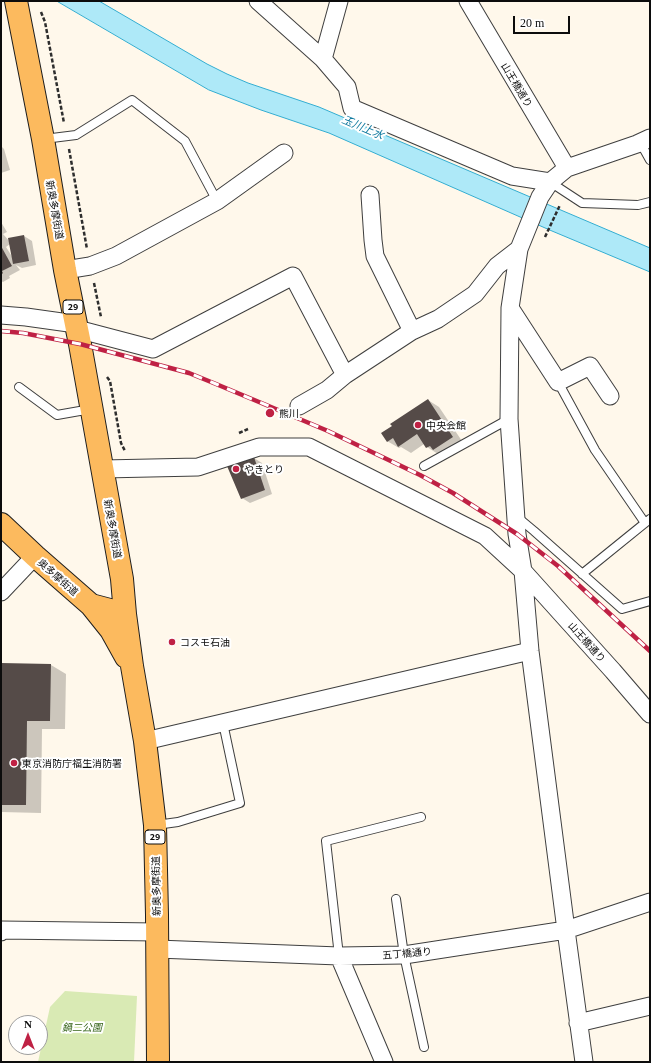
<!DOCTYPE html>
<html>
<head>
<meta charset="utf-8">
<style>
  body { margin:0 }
  #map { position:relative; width:651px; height:1063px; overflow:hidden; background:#fff8eb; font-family:Georgia,serif }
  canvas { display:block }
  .frame { position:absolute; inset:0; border:2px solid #0c0c0c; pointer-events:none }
  .north { position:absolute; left:8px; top:1015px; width:40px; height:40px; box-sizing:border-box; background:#fff; border:1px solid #9e9e9e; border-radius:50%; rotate:0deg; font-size:11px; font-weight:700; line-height:16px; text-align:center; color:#0c0c0c }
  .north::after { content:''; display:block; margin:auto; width:14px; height:18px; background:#bf2144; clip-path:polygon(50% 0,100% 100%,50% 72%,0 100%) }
  .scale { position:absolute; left:513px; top:16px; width:57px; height:18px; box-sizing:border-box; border:2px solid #0c0c0c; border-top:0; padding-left:5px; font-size:12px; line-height:14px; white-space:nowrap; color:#0c0c0c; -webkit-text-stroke:3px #fff; paint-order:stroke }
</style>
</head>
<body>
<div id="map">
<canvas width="651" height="1063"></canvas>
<div class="frame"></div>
<div class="north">N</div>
<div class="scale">20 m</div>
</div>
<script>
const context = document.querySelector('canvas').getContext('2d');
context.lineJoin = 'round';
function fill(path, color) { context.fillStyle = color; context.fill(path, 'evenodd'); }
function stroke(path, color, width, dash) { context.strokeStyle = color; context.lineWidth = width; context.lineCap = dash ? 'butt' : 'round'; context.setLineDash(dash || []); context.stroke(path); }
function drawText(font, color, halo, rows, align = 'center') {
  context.font = font + ' Georgia,"Noto Sans JP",serif'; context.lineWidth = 4; context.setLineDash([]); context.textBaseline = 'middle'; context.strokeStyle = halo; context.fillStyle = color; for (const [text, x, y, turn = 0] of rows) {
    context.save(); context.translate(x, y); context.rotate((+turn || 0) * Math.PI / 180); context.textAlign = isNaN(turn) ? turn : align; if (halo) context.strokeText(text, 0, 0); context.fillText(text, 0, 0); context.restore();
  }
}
fill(new Path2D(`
  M65,991l72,5 -3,66h-96l12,-55z`), '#d9eab4');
const water = new Path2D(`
  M57,1h42l108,63 20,10 21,9 71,24 331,141v24l-98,-41 -223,-98 -68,-23 -52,-20z`);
fill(water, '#aee9f8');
stroke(water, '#33add1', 1);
fill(new Path2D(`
  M1,146l3,3 6,21 -9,3z
  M1,222l6,10 -4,2 7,8 14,-6 8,5 4,24 -14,3 -6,-3 4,5 -11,6 1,2 -7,4 -2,-1zM10,244l3,14 -7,-11z
  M428,400l11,7 25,37 -26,10 -11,-7 -3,-3 -13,9 -10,-6 -2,1 -12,-7z
  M254,458l8,5 10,31 -22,9 -8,-5z
  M1,664l50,1 15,9 -1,55h-23l-1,84 -40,-1z`), '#0003');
fill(new Path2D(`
  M24,235l5,26 -16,3 -5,-26z
  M1,246l11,20 -10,5 1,2 -2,2z
  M428,399l25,38 -20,13 -3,-4 -4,2 -9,-14 -19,13 -5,-9 -6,4 -6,-9 11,-7 -2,-2z
  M254,457l11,33 -24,9 -14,-33z
  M1,663l50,1 -1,57h-23l-1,84h-25z`), '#554b48');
const service = new Path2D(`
  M44,139l32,-4 56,-35 53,41 32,60
  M640,142l10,18
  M550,182l32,21 56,2 12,-3
  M558,382l37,68 50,73
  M19,387l38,28 34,-6
  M424,466l85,-47
  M516,516l18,15 88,78 28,-8
  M582,574l68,-55
  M156,825l22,-3 62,-19 -17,-80
  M396,899l8,56 20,92
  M339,956l-13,-115 95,-24`);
const minor = new Path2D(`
  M258,1l65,58 16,-58
  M468,1l99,167
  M323,59l24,28 5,21 160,68 38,6
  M370,195l3,45 2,16 37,75
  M65,270l25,-4 26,-10 101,-55 67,-48
  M510,308l48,74 32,-16 20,30
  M1,315l25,2 50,7
  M77,329l76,20 140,-73 52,99
  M299,406l28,-16 18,-15 67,-44 26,-12 37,-25 22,-28 22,-17
  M103,469l95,-2 61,-20h50l176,89 38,35 90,100 37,43
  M1,592l34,-36
  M145,741l385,-90
  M1,932v-2l156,2
  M157,949l182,7 65,-1 162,-25 84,-28
  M339,956l45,106
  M578,1023l72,-17
  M584,1062l-18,-132 -36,-279 -7,-80 -6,-37 -8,-115 1,-111 9,-59 21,-52 10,-15 17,-14 70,-24 13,-6`);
const primary = new Path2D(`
  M16,1l27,138 22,131 15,74 42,235 3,35 7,52 13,75 10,84 2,90 1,147
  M1,524l34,32 56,49 34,9
  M91,605l20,25 15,27`);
stroke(service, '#3f3f3f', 10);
stroke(minor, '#3f3f3f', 19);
stroke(primary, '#1d1d1d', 24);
stroke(new Path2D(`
  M41,12l4,10 19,101
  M69,149l18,100
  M545,237l15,-32
  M94,283l7,34
  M107,377l3,4 11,62 4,8
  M239,433l9,-4`), '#2e2e2e', 2.5, [4, 2]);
stroke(service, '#fff', 8);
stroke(minor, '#fff', 17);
stroke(primary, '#fcba5e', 22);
const rail = new Path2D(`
  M1,331l22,2 57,11 109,29 27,11 55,23 57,24 92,44 33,18 64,41 41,32 92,85`);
stroke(rail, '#bf2144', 4.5);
stroke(rail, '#fff', 3, [9]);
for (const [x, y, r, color] of [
  [270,413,5,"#bf2144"],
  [418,425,4,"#bf2144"],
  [236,469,4,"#bf2144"],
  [172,642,4,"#bf2144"],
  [14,763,4,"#bf2144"]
]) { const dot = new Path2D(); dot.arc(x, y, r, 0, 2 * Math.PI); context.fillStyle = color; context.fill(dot); stroke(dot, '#fff', 1.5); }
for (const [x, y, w] of [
  [73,307,20],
  [155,837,20]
]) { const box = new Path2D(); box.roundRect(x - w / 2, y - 7, w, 14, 3); context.fillStyle = '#fff'; context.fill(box); stroke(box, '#0c0c0c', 1); }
drawText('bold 9px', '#0c0c0c', null, [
  ["29",73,307],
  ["29",155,837]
]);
drawText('10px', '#0c0c0c', '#fff', [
  ["山王橋通り",517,85,59],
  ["新奥多摩街道",55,210,80],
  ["新奥多摩街道",113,529,80],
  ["奥多摩街道",58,577,41],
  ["山王橋通り",587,642,48],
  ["新奥多摩街道",156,886,-91],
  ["五丁橋通り",407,953,-5]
]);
drawText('10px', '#0c0c0c', '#fff', [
  ["熊川",279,413],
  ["中央会館",426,425],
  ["やきとり",244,469],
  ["コスモ石油",180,642],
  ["東京消防庁福生消防署",22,763]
], 'left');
drawText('italic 10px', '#37651b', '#fff', [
  ["鍋二公園",82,1027]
]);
drawText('italic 11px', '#127ba0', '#fff', [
  ["玉川上水",363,127,23]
]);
</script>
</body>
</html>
